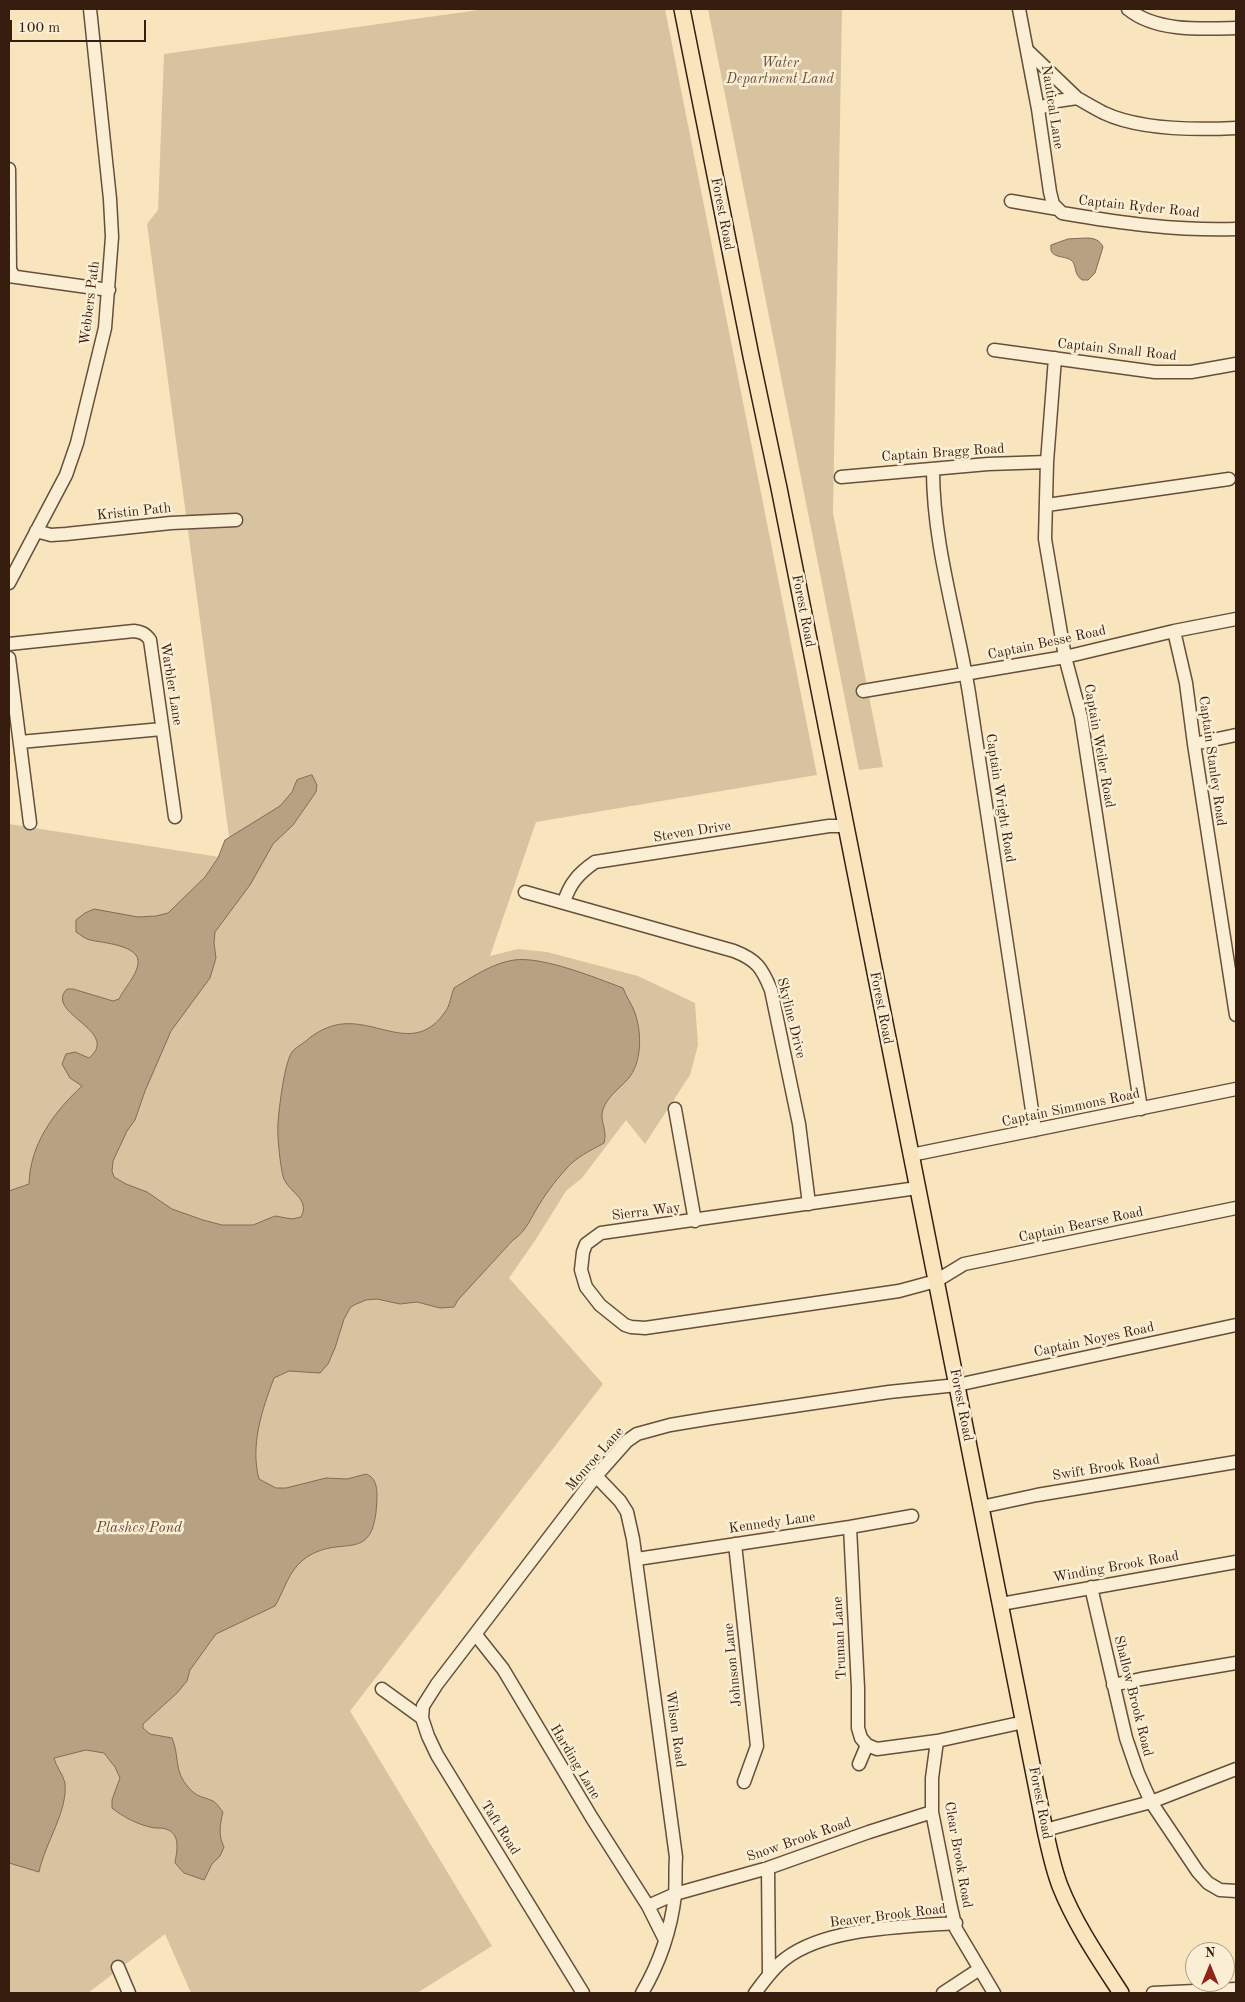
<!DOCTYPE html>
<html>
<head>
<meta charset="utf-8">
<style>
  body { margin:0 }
  #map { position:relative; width:1245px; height:2002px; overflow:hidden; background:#f8e5be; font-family:"Old Standard TT",serif }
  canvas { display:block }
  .frame { position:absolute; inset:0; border:10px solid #361d0f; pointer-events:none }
  .north { position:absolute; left:1185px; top:1942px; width:50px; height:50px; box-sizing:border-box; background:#faeed5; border:1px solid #ac9a86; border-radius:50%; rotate:0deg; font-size:14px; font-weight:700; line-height:20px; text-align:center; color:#361d0f }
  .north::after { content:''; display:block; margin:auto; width:18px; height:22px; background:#8f2418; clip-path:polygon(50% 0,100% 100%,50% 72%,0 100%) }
  .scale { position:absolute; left:10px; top:20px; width:136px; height:22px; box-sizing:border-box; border:2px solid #361d0f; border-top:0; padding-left:6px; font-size:15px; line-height:18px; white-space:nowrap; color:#361d0f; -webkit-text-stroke:4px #faeed5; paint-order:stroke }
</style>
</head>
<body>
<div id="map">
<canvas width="1245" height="2002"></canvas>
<div class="frame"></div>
<div class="north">N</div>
<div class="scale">100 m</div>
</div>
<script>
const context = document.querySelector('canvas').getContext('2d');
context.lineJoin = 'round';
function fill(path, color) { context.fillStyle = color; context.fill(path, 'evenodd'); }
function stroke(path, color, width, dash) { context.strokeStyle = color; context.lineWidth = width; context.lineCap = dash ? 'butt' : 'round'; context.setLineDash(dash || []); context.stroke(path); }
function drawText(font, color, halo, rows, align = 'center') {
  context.font = font + ' "Old Standard TT",serif'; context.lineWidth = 5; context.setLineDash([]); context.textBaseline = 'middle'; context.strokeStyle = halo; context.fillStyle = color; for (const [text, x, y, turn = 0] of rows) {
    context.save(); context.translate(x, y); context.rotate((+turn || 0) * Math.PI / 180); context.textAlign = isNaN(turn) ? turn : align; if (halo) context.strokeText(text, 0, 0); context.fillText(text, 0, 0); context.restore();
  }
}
fill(new Path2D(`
  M486,9h179l152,766 -281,47 -46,134 28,-7 29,3 91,24 57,27 3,42 -8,30 -45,69 -19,-24 -44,58 -16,13 -30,48 -27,39 94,106 -253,327 142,235 -75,47h-226l-26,-59 -77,59h-79v-1169l223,35 -85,-635 11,-14 6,-156z
  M708,9h134l-9,504 50,254 -24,3z`), '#d7c3a0');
const water = new Path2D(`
  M1087,238c7,0 13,2 16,9l-8,26 -7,7h-6c-9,-6 -5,-16 -11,-20 -8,-5 -22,-1 -20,-15l17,-6z
  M312,775l5,10 -1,7 -23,33 -20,19 -23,41 -35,47 -1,11 2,15 -6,20 -39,53 -26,60 -10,29 -8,11 -14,30 -1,10 2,6 12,7 21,8 25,17 31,11 19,5h31l22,-9 17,3 9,-2c10,-19 -14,-25 -18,-41 -3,-12 -6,-41 -5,-53 1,-14 6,-59 14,-71 3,-4 10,-8 14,-11 9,-8 18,-13 30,-16 40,-9 78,32 109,-13 5,-6 6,-17 9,-24 18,-11 39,-25 60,-28 29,-4 82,18 109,28 3,9 9,16 12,25 7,20 7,50 -7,66 -9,10 -20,17 -25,30 -4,12 5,21 1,34 -14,8 -28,14 -38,26 -11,12 -22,27 -30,41 -7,12 -11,22 -23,30l-55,60 -4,7 -14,1 -23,-6 -17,2 -23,-5 -11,1 -12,5 -4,3 -6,11 -9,29 -7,16 -8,9 -31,-2 -15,7c-12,32 -24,67 -15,101l17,9h10l40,-10 21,1 19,-5c9,3 11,12 11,21 -1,76 -36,35 -74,65 -15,12 -19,31 -28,46l-59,28 -26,36 -3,11 -10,12 -34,31v4l7,6 22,4c8,19 1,32 17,50 9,10 13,8 24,13 4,2 7,8 10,11 -3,12 -5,24 1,35l-4,9 -8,8 -8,16 -20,-7 -9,-10c2,-13 6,-29 -9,-34 -5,-2 -11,0 -16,-2 -13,-3 -27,-10 -38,-19v-8l8,-22 -5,-11 -11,-14 -18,-3 -32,8c2,9 9,16 11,25 3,28 -20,60 -26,89l-30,-9v-672l20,-7c1,-40 25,-72 53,-98l-12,-8 -8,-14 4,-10 9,-2 14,6c33,-27 -46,-45 -22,-69h6l40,12 6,-2c5,-11 17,-22 19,-35 3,-19 -35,-21 -48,-24 -5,-1 -9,-5 -14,-8v-12l9,-7 9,-4 44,8 18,-1 12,-3 37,-36 13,-19 7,-18 55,-34 12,-14 5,-12z`);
fill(water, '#b6a182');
stroke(water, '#836c54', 1);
const minor = new Path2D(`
  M1019,9l19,100 12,83 3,12 5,5
  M1128,9c28,23 74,20 108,19
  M1027,50l50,48
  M1038,109l19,-8 20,-3c9,5 17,10 27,15 36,17 92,17 132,15
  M9,169l1,101 4,6
  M1011,201l47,8 4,4c58,10 116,18 174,16
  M9,276l100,14
  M994,350l161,22h36l45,-8
  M1055,358l-8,104 -2,77 20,118 16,60 60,392
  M933,470c0,75 24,149 36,223 23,146 44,292 66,437
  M841,477l147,-13 59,-2
  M1047,505l182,-26
  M36,531l15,4 15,-1 105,-11 65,-3
  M9,583l57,-108 11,-32 28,-115 7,-91 -2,-38 -20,-190
  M1174,631l12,52 8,61 42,271
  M9,644l125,-13c7,1 11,2 16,9l25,177
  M9,658l21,165
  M863,691l202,-34 109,-26 62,-12
  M20,742l142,-13
  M1194,744l42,-9
  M525,892l209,59c23,9 28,17 37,39l28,134 10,80
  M564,902c6,-19 15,-29 31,-40l234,-36h16
  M675,1109l20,112
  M911,1155l325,-66
  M917,1188l-316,45 -15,11 -3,8 -2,18 5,17 14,18 25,20 6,2 14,1 254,-37 37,-10 28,-17 272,-56
  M596,1476l24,25 7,11 6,27 43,318c-1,12 0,26 -1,38 -4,34 -16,69 -33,98
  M981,1507l56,-12 199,-33
  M850,1527l8,161v40l3,10 6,7 -8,19
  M735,1544l22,202 -13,36
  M637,1559l213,-32 62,-11
  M1091,1587l35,151 12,35 13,29 47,70 10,11 12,7 16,1
  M1001,1604l235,-42
  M476,1635l27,34 89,149 56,88 17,34
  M1113,1685l28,-6 95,-16
  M382,1689l40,29 6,18 9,19 146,238
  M422,1718l1,-12 14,-22 159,-208 31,-35 10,-7 33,-9 42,-7 177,-26 68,-7 279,-60
  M867,1745l10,4 60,-8
  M1045,1830l106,-28 85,-33
  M768,1868l1,106
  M648,1906l27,-12 93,-26 101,-36 63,-20
  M118,1967l11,26
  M755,1993c9,-12 18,-25 30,-34 41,-32 119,-32 171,-36
  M943,1993l35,-23
  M994,1993l-38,-64 -6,-26 -18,-91v-34l5,-37 87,-19
  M1153,1993l83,-4`);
const major = new Path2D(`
  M682,9l69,347 28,132 266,1342c4,18 8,38 15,56 15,38 39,73 61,107`);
stroke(minor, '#664f3b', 15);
stroke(major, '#361d0f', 18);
stroke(minor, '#faeed5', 12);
stroke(major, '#f8e5be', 15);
drawText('italic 14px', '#664f3a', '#faeed5', [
  ["Water",780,63],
  ["Department Land",780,79]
]);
drawText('14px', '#361d0f', '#faeed5', [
  ["Nautical Lane",1052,107,81],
  ["Captain Ryder Road",1139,207,6],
  ["Forest Road",722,214,79],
  ["Webbers Path",90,303,-83],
  ["Captain Small Road",1117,350,6],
  ["Captain Bragg Road",943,453,-4],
  ["Kristin Path",134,512,-6],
  ["Forest Road",803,611,79],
  ["Captain Besse Road",1047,643,-12],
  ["Warbler Lane",171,684,81],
  ["Captain Weiler Road",1099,746,80],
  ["Captain Stanley Road",1212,761,82],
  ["Captain Wright Road",1000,798,81],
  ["Steven Drive",692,832,-9],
  ["Forest Road",881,1008,79],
  ["Skyline Drive",791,1018,76],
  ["Captain Simmons Road",1071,1108,-12],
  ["Sierra Way",646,1212,-7],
  ["Captain Bearse Road",1081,1225,-12],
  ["Captain Noyes Road",1094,1340,-12],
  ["Forest Road",961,1405,79],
  ["Monroe Lane",595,1459,-49],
  ["Swift Brook Road",1106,1468,-9],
  ["Kennedy Lane",772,1523,-8],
  ["Winding Brook Road",1116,1567,-10],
  ["Truman Lane",840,1638,-93],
  ["Johnson Lane",733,1665,-96],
  ["Shallow Brook Road",1133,1696,76],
  ["Wilson Road",675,1729,82],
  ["Harding Lane",575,1762,59],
  ["Forest Road",1040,1803,79],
  ["Taft Road",500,1828,58],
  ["Snow Brook Road",799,1840,-19],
  ["Clear Brook Road",958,1855,80],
  ["Beaver Brook Road",888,1916,-7]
]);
drawText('italic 15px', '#634b37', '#faeed5', [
  ["Plashes Pond",139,1528]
]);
</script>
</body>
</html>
